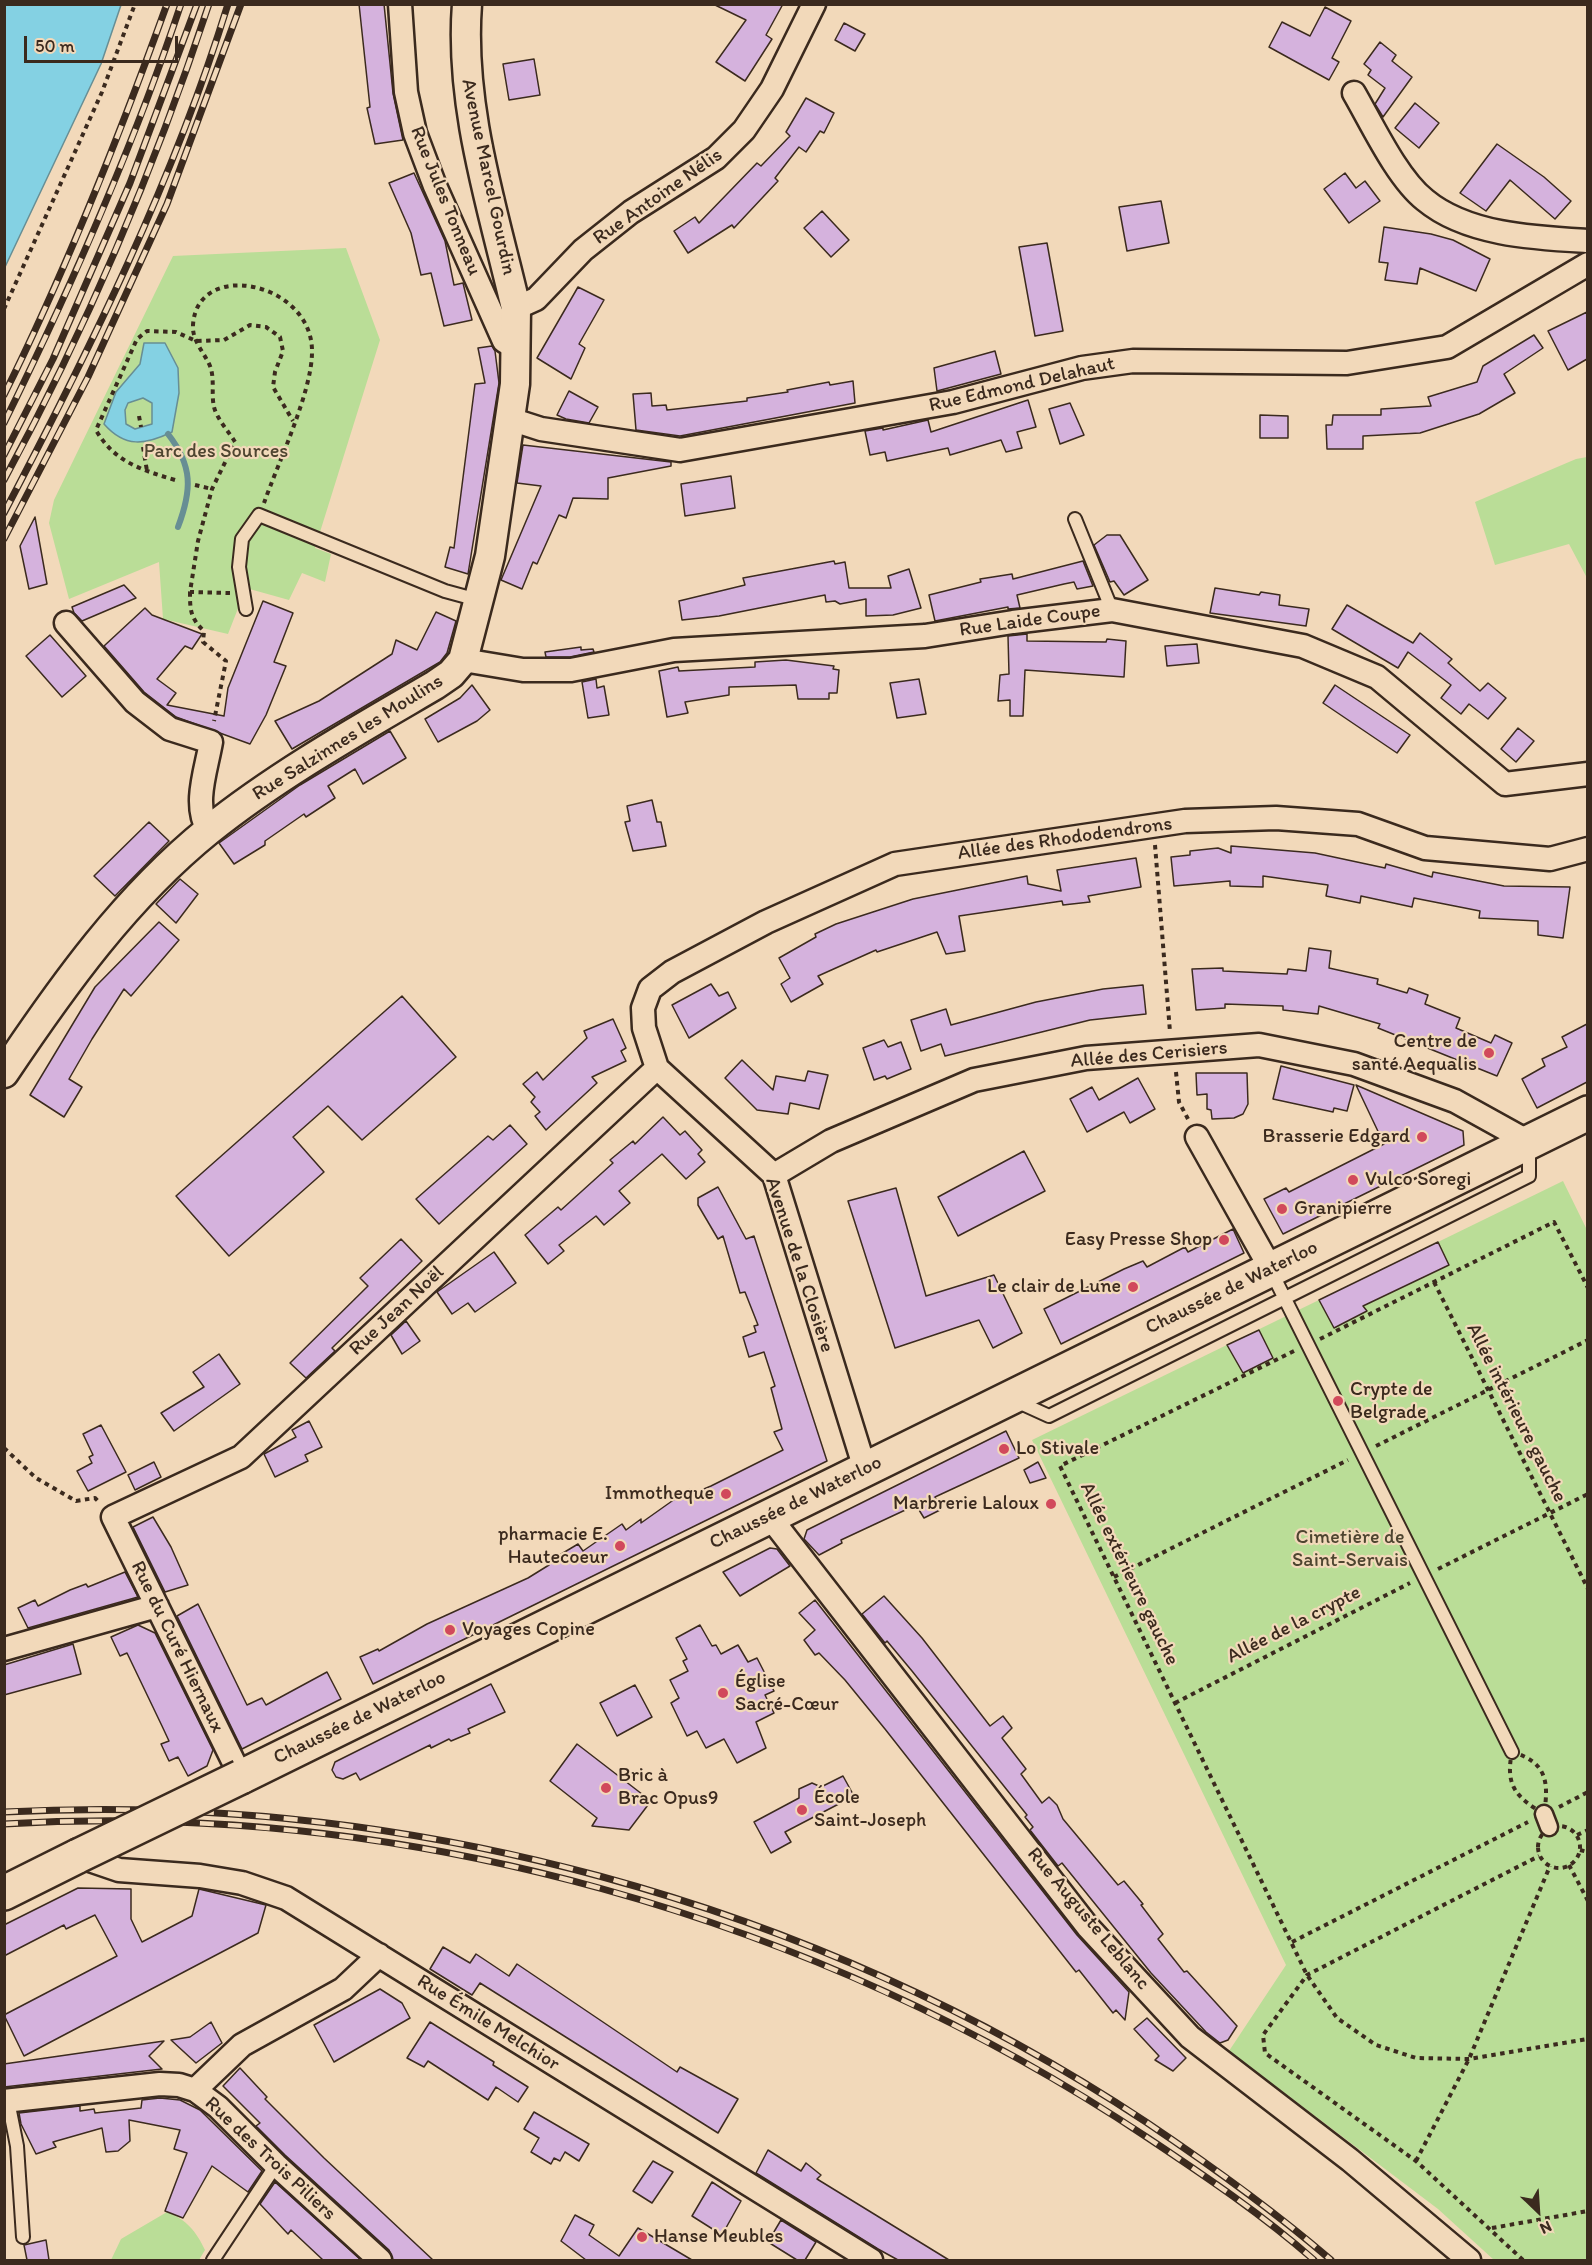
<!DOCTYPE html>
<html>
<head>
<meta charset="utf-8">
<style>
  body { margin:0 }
  #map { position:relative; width:1592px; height:2265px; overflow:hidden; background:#f2d9ba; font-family:Itim,sans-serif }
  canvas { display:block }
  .frame { position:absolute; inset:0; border:6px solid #3b2a1e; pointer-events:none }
  .north { position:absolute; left:1508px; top:2181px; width:60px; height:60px; -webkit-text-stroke:4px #f2d9ba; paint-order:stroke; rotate:155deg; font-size:16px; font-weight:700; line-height:24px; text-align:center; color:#3b2a1e }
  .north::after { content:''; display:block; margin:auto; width:21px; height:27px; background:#3b2a1e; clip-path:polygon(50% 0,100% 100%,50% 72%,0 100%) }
  .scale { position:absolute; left:24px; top:36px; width:154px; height:27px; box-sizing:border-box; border:3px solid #3b2a1e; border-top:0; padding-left:8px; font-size:18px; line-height:21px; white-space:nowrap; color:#3b2a1e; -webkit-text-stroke:4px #f2d9ba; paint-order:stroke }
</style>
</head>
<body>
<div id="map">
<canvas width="1592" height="2265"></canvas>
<div class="frame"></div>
<div class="north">N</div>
<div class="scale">50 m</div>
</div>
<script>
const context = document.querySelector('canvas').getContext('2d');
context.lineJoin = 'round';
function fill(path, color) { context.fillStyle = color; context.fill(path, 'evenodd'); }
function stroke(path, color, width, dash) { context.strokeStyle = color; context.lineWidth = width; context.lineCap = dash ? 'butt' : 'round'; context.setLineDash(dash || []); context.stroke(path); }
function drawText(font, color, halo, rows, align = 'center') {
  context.font = font + ' Itim,sans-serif'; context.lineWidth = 4.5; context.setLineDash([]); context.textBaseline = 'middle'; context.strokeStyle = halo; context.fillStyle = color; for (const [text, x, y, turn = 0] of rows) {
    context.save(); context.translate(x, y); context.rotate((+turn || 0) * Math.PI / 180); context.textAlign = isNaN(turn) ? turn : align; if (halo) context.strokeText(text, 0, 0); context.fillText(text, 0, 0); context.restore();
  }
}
fill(new Path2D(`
  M346,248l34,92 -65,208 16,6 -6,28 -23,-9 -13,27 -43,-12 -18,46 -65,-15 -4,-57 -90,37 -20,-76 5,-23 119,-244z
  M1587,457v121l-18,-34 -74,21 -20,-63 101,-43z
  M1563,1181l25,51 -1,1028h-93l-56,-51 -209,-158 57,-86 -254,-525z
  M167,2212c20,8 29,19 38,38l-6,10h-88l10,-21z`), '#badd97');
const water = new Path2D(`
  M5,4l116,1 -20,59 -96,203z
  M144,343h21l13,25 1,25 -7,39c-27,13 -47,16 -68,-8l12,-32 24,-28zM143,398l9,5v21l-17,5 -9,-5 -1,-14 3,-7z`);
fill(water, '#84d1e3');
stroke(water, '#678e94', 1.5);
stroke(new Path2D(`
  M168,434c25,32 24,56 10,93`), '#678e94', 6);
const building = new Path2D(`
  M359,4h25l9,89 10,47 -28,4 -8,-36 3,-1z
  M713,4h70l-17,31 6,4 -27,42 -29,-19 30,-42z
  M1325,7l26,14 -19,37 7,4 -10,18 -60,-33 13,-25 28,14z
  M844,23l21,11 -10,17 -20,-11z
  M1380,42l16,13 -4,6 20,16 -29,40 -8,-13 10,-16 -17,-13 3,-5 -7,-6z
  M534,59l6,36 -31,5 -6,-36z
  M806,98l28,15 -10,20 -4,-2 -14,21 -7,-5 -24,31 3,3 -44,47 -2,-3 -44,28 -14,-22 21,-14 4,6 58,-60 4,3 29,-30 -4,-4z
  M1415,103l24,20 -20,25 -24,-20z
  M1497,144l47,33 27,24 -16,18 -45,-39 -24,31 -26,-18z
  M414,173l31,68 9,44 9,-2 9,37 -28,6 -13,-53 -10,2 -10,-42 -22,-50z
  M1345,173l11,15 9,-7 15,20 -31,22 -25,-34z
  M1161,201l8,42 -42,8 -8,-44z
  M822,211l27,29 -18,17 -27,-29z
  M1384,227l47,7 22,6 37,19 -14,32 -56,-23 -3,16 -32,-4 3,-17 -9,-1z
  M1047,243l16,88 -28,5 -16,-89z
  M578,287l26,13 -25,44 6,4 -14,31 -34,-21z
  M1587,312v47l-19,11 -20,-39z
  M1534,335l9,13 -39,26 11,19 -36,21 -59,19 -57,3v13h-36l-1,-24h6l1,-10h48v-6l50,-3 -3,-9 49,-15 6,-16z
  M492,346l3,5 4,32 -31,191 -23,-7 5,-20 4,1 21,-164 10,-1 -7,-35z
  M995,351l6,23 -64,17 -3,-23z
  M853,381l2,22 -175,33 -44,-6 -3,-36 18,-1 1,13 14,-1 1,5 80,-9v-3l41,-6 -1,-2 42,-8 1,3z
  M569,391l29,16 -9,16 -23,-4 -9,-4z
  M1028,400l8,27 -19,5 5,16 -16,4 -5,-12 -51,15 -2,-7 -61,13 -2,-9 -15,3 -5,-24 18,-3v2l45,-10 3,12z
  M1070,403l14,32 -24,9 -11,-35z
  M1260,415l28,1v22h-28z
  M523,445l148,17v4l-63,12v21l-35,-1 -7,20 -7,-3 -22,49 -4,-2 -11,27 -21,-9 40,-94 -24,-3z
  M731,476l4,32 -50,8 -4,-32z
  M35,517l12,67 -18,5 -9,-43z
  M1107,535h13l28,45 -24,15 -10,-14 -4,1 -16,-37z
  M834,561l1,3 10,-2 4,26h42l-3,-12 21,-7 12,39 -28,7 -27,1v-17l-26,5 -5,-3 -9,1 -1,-7 -106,21 -37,4 -3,-19 66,-16 -2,-7z
  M1083,561l10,25 -16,3 -3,-7 -10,2 -47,11 3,13 -12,1v-2l-73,14 -6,-26 52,-13 -1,-3 32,-5 1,5z
  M124,585l12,13 -54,23 -8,-8 -2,-6z
  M1215,588l44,7 2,-3 19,3 -1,10 30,4 -3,17 -96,-13z
  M263,601l30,12 -19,49 12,4 -20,49 -16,29 -74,-27 -32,-25 -40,-46 41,-38 7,7 50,19 -10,15 -7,-3 -28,33 19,14 -9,12 57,11 4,-28z
  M1347,605l66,38 7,-10 32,26 -4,4 32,28 8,-8 18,15 -18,21 -19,-15 -8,10 -20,-16 10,-13 -43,-33 -10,16 -66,-39z
  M436,612l20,9 -9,32 -7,9 -148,87 -17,-28 44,-20 73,-47 4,-14 21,10z
  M1027,634v7l79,1 1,-3 19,2 -2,36 -99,-7 -2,46h-13v-16l-12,1 2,-26 9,-1 -1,-38z
  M50,635l36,41 -24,21 -36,-41z
  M1197,644l2,19 -32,3 -2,-20z
  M581,647v3l12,-1 1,3 -24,5h-24l-1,-5z
  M786,660l48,6 -1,3 6,1 -2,23h-8v6h-31l-2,-14 -67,2v8l-44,7 3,11 -21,4 -8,-46 19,-4 1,4 76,-4v-5z
  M596,679l1,9 7,-2 5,29 -21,3 -6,-36z
  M919,679l7,35 -29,4 -7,-35z
  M472,685l18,25 -13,11 -39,21 -13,-23 35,-21z
  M1335,685l75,50 -13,18 -74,-50z
  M1518,728l16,13 -18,21 -15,-13z
  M390,731l16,27 -43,26 -8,-15 -27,17 7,12 -29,19 -2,-3 -39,27v4l-31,19 -15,-21 81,-58z
  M652,800l5,22h4l5,24 -33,5 -8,-29 5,-1 -3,-15z
  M149,822l20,19 -54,55 -21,-20z
  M1231,846l84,7 70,15 1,-4 46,13 1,-5 71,14 66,1 -7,51 -25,-3v-14l-59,-3 1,-7 -66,-13 -2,9 -51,-11 -1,7 -34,-7 2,-11 -65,-9v11l-33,-1v-5l-56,5 -3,-29 19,-2v-4l28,-3 13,5z
  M1136,858l5,29 -53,9 2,6 -27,3 -1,-4 -103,15 6,35 -19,3 -9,-22 -60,20 -1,-2 -58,26 5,8 -32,18 -10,-18 9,-6 -11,-20 37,-21 -1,-3 21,-10 77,-25 114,-23 1,8 33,7 -4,-21z
  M180,879l18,15 -22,29 -20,-19z
  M159,922l20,18 -48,56 -7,-7 -32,50 -23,40 13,8 -18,30 -34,-22 65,-108z
  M1309,948l22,3 -2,17 49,11 -1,5 30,9 2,-5 19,7 -3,9 35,14 -4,10 35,15 4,-8 17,8 -15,33 -119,-48 2,-4 -61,-18 -1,8 -35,-4v-4l-58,-2v4l-29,2 -4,-41 31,-1v3l64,3 1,-5 18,2z
  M711,984l8,12 9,-4 8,16 -47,30 -17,-33z
  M1143,985l3,29 -56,6 -145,36 -4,-12 -20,7 -10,-31 35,-11 5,16 85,-23 67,-13z
  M402,996l54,61 -94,83 -34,-34 -35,31 31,35 -95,84 -53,-60z
  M613,1019l13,29 -5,3 5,10 -34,16 5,6 -51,47 -11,-14 5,-4 -9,-10 4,-5 -12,-13 14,-12 6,8 44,-42 -3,-7z
  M1587,1024v58l-50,26 -15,-29 23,-13 -3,-7 25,-12 -5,-10z
  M884,1040l4,7 13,-5 10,27 -24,10 -2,-3 -11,4 -11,-32z
  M742,1060l31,30 3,-14 29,5 3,-10 20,4 -9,34 -29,-6 -2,11 -31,-4 -32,-32z
  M1281,1066l73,19 -7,26 -13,-3 -1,4 -60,-13z
  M1196,1073h51l1,31 -5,10 -9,4 -22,1 -1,-9 -4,-1v-15l-10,1z
  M1138,1078l17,31 -25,14 -6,-11 -37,20 -17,-33 22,-12 7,13z
  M1356,1085l107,46 1,14 -181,89 -19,-35 22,-11 3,4 95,-48z
  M663,1117l17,18 5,-4 17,19 -4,4 7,8 -19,17 -24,-25 -43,37 11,12 -26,22 -8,-9 -37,29 5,6 -16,13 -23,-29 33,-28 3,3 52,-47 -3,-3 23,-19 2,3z
  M510,1125l17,19 -88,80 -23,-25 72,-63 5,4z
  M1024,1151l21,40 -87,45 -20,-39z
  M718,1187l28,52 8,-3 73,225 -454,223 -13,-27 18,-8 1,2 48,-27 101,-46 21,-13 -1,-3 30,-18 5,7 39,-27 4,6 15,-11v4l48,-34 3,5 19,-8 72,-36 -9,-18 8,-3 -11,-41 4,-2 -11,-34 -15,5 -6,-20 13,-5 -2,-6 4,-1 -13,-33 -5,1 -17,-57 -5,3 -20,-34v-7z
  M896,1188l30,108 68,-21 28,58 -29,15 -14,-28 -84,28 -47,-147z
  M1233,1229l11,24 -183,91 -17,-35 80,-40 19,-8 4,6 38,-20 3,5z
  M401,1239l21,22 -90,87 3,3 -29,27 -16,-15 78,-77 -8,-8z
  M1438,1242l11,23 -86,41 4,5 -33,17 -15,-28z
  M494,1252l22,31 -41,29 -7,-9 -16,11 -15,-22z
  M406,1321l14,20 -18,13 -11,-19z
  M1259,1330l14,28 -30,15 -16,-28z
  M219,1354l21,30 -66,47 -13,-18 43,-26 -11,-15z
  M309,1421l13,26 -17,8 3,6 -33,16 -11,-23 32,-17 -4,-7z
  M101,1425l25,47 -38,19 -11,-20 15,-8 -3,-6 4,-2 -10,-21z
  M1006,1431l13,27 -84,39 5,13 -16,8 -8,-13 -75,35 1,3 -23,12 -15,-16 3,-9z
  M154,1462l7,15 -26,13 -7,-15z
  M1038,1462l8,16 -16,5 -6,-13z
  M153,1517l18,30 17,38 -23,7 -32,-65z
  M770,1548l7,1 13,17 -50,30 -17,-24z
  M125,1572l13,25 -110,31 -10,-20 17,-8 3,6 32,-16 16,-6 2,3z
  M884,1596l38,42 68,88 13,-10 9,12 -10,10 24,31 -5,5 21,29 7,-6 8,8 6,14 55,66 6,-4 19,23 -2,1 22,29 -5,5 26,33 3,-1 50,55 -9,14 -8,3 -14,-11 -55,-59 -89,-110 -4,3 -28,-36 3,-3 -8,-10 2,-2 -115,-144 -25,-30 -2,2 -23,-29z
  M815,1600l262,335 52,57 -4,28 -9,-10 -3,3 -34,-43 -3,2 -191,-243 -40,-49 -26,-27 -4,2 -11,-15 11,-10 -16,-17z
  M198,1604l49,101 15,-7 4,7 61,-33 14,27 -99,50 -65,-133z
  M138,1625l17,8 58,117 -6,16 -19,10 -10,-19 -9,4 -8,-17 8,-3 -7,-15 -35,-73 -7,3 -9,-19z
  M700,1625l12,21 4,-1 5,9 17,-9 10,17 9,-4 17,33 -9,4 9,18 -18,9 10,26 -29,15 -13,-24 -18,9 -9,-17 -10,5 -16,-33 8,-5 -9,-18 18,-9 -5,-10 4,-2 -11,-21z
  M73,1644l8,30 -77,21v-30z
  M491,1684l14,28 -37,17 2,4 -19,8 -2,-2 -18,9 -1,-3 -70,35 -4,-7 -13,6 -7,-2 -4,-7 3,-8z
  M635,1685l17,32 -35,19 -17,-33z
  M577,1744l74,57 -22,29 -37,-4 5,-8 -47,-37z
  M843,1776l11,20 -69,36 6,10 -20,11 -17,-31 45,-24v-9l13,-6 9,4z
  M78,1888l53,1v30l11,23 50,-26 7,-27 67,16 -8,28 -234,123 -20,-41 113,-59 -22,-41 -29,14 -2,-4 -60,31v-31z
  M443,1947l27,16 6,-9 33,22 8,-12 160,108 3,-5 58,32 -20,34 -238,-150 -8,12 -42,-26z
  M380,1989l22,14 8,15 -76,44 -20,-37z
  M1147,2018l39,40 -13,13 -18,-11 4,-4 -25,-27z
  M211,2022l11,21 -26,20 -25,-23 19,-3z
  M430,2022l64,40 -1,3 35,22 -10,15 -22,-15 -8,13 -60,-39 -4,6 -17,-9z
  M164,2041l-15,15 13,13 -158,18v-23z
  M240,2068l27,29 -2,2 59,59 109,102h-40l-4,-10 -104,-95 -29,-29 4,-3 -37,-37z
  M160,2098l20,2 20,10 62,61 -14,21 -36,-26 -29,52 -18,-7 22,-58 -13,-4 6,-19 -51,-10 1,21 -12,10 -12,1 -4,-24 -49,14 3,5 -20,7 -15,-30 -2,-11 61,-7v5l14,-2 1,4 46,-5 1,-8z
  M534,2112l55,32 -10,17 -14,-9 -5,9 -6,-3 -3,6 -20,-12 8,-14 -15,-9z
  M768,2150l33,21 5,-8 15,12 -4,4 132,81h-51l-20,-11 -122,-76z
  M653,2161l20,11 -21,31 -19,-12z
  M275,2182l86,78h-38l-32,-30 -3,4 -28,-30z
  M712,2182l29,19 -19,34 -30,-19z
  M575,2215l19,10 -5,10 30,21 19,-28 54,32h-106l-25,-19z
  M781,2220l35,22 -11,18h-8l-29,-18z
  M46,2240l3,20h-22l-3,-15z`);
fill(building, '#d5b2dd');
stroke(building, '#3b2a1e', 1.5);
const service = new Path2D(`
  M1075,519l37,91
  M246,609l-7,-42 3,-28 17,-24 186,76 33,9
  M1271,1271l241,481
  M1016,1401l33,15 480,-240v-31
  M8,2101l9,45 6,91
  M213,2260l63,-95`);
const pedestrian = new Path2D(`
  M1544,1814l5,13`);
const minor = new Path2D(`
  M400,4l6,88 9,41 20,53 69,155 13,8
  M1354,93c18,31 43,85 71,107 42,35 110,38 163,41
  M516,308l20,-9 47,-49 48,-38 85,-54 28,-28 28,-41 42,-85
  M510,419l31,10 139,21 273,-48 129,-34 51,-7 214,2 100,-16 141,-83
  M66,623l69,79 35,27 41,13c-5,29 -18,62 -3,88
  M463,660l60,10h48l103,-20 251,-14 88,-14 99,-12 191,36 74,31 128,107 83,-10
  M1197,1137l74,132
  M774,1175l57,-34 143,-61 112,-22 173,-13 95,19 101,37 74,41
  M865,1469l-91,-294 -117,-107 -13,-40 -1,-20 7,-19 22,-17 94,-50 129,-58 290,-43 91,-3 82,6 67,24 125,11 38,-10
  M769,1516l319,411 102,110 160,123 119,100
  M4,1649l153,-43
  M241,1777l-128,-260 128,-60 416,-389
  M78,1856l41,14 81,6 42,7 44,15 585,362
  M195,2090l47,-45 101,-56 36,-34
  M4,2101l156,-17 19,1 16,5 23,17 58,58 104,95`);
const tertiary = new Path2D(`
  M4,1073c59,-88 122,-176 205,-243 70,-56 149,-100 226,-145l16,-11 12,-14 27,-104 25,-172 1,-76c-23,-99 -57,-201 -49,-304`);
const primary = new Path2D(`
  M241,1777l1347,-664
  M4,1893l74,-37`);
stroke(service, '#3b2a1e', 16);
stroke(pedestrian, '#3b2a1e', 21);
stroke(minor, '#3b2a1e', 27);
stroke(tertiary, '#3b2a1e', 33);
stroke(primary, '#3b2a1e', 38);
stroke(new Path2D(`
  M4,309l98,-217 33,-88
  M139,416l2,11
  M143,447l4,24
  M175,480c-33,-10 -61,-18 -79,-50l41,-91 10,-8 29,1 20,9 28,-1 26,-15 16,2 14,10 3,14 -8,21 -2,15 20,34
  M195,485l17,4
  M190,592c0,17 0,26 14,39l-1,11 23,19 -12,60
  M230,593l-40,-1 8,-51 14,-52 23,-47c-6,-10 -18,-23 -21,-35 -3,-13 1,-28 -4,-41 -6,-14 -18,-25 -17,-41 4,-67 120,-43 119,27 0,40 -34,111 -48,151
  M1155,845l15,187
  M1176,1072l3,30 9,17
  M1434,1282l154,307
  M1320,1339l234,-117 34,66
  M1294,1351l-234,115 247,509 30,43 39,27 40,13 53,1 119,-20
  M1376,1446l212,-106
  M4,1448l32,30 40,23 19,-3 5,5
  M1438,1569l150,-75
  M1114,1577l234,-117
  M1175,1703l235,-120
  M1512,1752c35,10 37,30 32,62 -28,-17 -39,-28 -32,-62z
  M1559,1807l29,-15
  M1538 1847a21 21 0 1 1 42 0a21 21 0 1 1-42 0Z
  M1577,1835l11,-5
  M1580,1850l8,2
  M1569,1865l19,36
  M1292,1942l236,-120
  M1416,2161l53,-102 81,-193
  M1492,2228l96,-17
  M1523,2260l-107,-99 -151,-108 -2,-18 44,-60 232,-119`), '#3b2a1e', 4, [4.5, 4.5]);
stroke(service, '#f2d9ba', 12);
stroke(pedestrian, '#f2d9ba', 16);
stroke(minor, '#f2d9ba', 22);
stroke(tertiary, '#f2d9ba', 28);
stroke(primary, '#f2d9ba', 33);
const rail = new Path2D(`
  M4,395c63,-127 115,-258 163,-391
  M4,423c67,-136 129,-275 177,-419
  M4,455l49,-96 77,-176 67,-179
  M4,480c82,-151 151,-313 205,-476
  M4,513c86,-164 169,-331 224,-509
  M4,539l84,-162 79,-173 74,-200
  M4,1812c401,-21 808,89 1142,310 64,43 127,88 185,138
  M4,1824c402,-24 811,92 1144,314 57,38 115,77 166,122`);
stroke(rail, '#3b2a1e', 7);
stroke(rail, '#f2d9ba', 4.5, [14]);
const primaryBridge = new Path2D(`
  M78,1856l163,-79`);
stroke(primaryBridge, '#3b2a1e', 38, []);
stroke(primaryBridge, '#f2d9ba', 33);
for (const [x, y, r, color] of [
  [1489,1053,6,"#d1495b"],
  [1422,1137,6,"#d1495b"],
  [1353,1180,6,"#d1495b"],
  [1282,1209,6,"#d1495b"],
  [1224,1240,6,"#d1495b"],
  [1133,1287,6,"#d1495b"],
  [1338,1401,6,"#d1495b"],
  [1004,1449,6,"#d1495b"],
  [726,1494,6,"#d1495b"],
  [1051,1504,6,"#d1495b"],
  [620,1546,6,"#d1495b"],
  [450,1630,6,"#d1495b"],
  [723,1693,6,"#d1495b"],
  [606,1788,6,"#d1495b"],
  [802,1810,6,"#d1495b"],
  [642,2237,6,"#d1495b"]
]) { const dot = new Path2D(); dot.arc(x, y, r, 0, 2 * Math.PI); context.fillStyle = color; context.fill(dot); stroke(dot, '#f2d9ba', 2); }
drawText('20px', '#3b2a1e', '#f2d9ba', [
  ["Avenue Marcel Gourdin",488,177,78],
  ["Rue Antoine Nélis",658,197,-35],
  ["Rue Jules Tonneau",445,201,68],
  ["Rue Edmond Delahaut",1022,385,-13],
  ["Rue Laide Coupe",1030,621,-8],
  ["Rue Salzinnes les Moulins",348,738,-32],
  ["Allée des Rhododendrons",1065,839,-8],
  ["Allée des Cerisiers",1149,1055,-5],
  ["Avenue de la Closière",799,1265,72],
  ["Chaussée de Waterloo",1232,1288,-26],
  ["Rue Jean Noël",397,1311,-43],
  ["Allée intérieure gauche",1516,1413,63],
  ["Chaussée de Waterloo",796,1503,-26],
  ["Allée extérieure gauche",1129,1574,64],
  ["Allée de la crypte",1294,1625,-27],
  ["Rue du Curé Hiernaux",177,1647,64],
  ["Chaussée de Waterloo",360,1718,-26],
  ["Rue Auguste Leblanc",1088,1919,50],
  ["Rue Émile Melchior",488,2023,32],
  ["Rue des Trois Piliers",270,2159,43]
]);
drawText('20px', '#4e4530', '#f2d9ba', [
  ["Parc des Sources",216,452],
  ["Cimetière de",1350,1538],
  ["Saint-Servais",1350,1561]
]);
drawText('20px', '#3b2a1e', '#f2d9ba', [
  ["Centre de",1477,1042,"right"],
  ["santé Aequalis",1477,1065,"right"],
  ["Brasserie Edgard",1410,1137,"right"],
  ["Vulco Soregi",1365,1180],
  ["Granipierre",1294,1209],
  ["Easy Presse Shop",1212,1240,"right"],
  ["Le clair de Lune",1121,1287,"right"],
  ["Crypte de",1350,1390],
  ["Belgrade",1350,1413],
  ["Lo Stivale",1016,1449],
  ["Immotheque",714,1494,"right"],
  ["Marbrerie Laloux",1039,1504,"right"],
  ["pharmacie E.",608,1535,"right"],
  ["Hautecoeur",608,1558,"right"],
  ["Voyages Copine",462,1630],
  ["Église",735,1682],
  ["Sacré-Cœur",735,1705],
  ["Bric à",618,1776],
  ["Brac Opus9",618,1799],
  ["École",814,1798],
  ["Saint-Joseph",814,1821],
  ["Hanse Meubles",654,2237]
], 'left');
</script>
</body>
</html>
